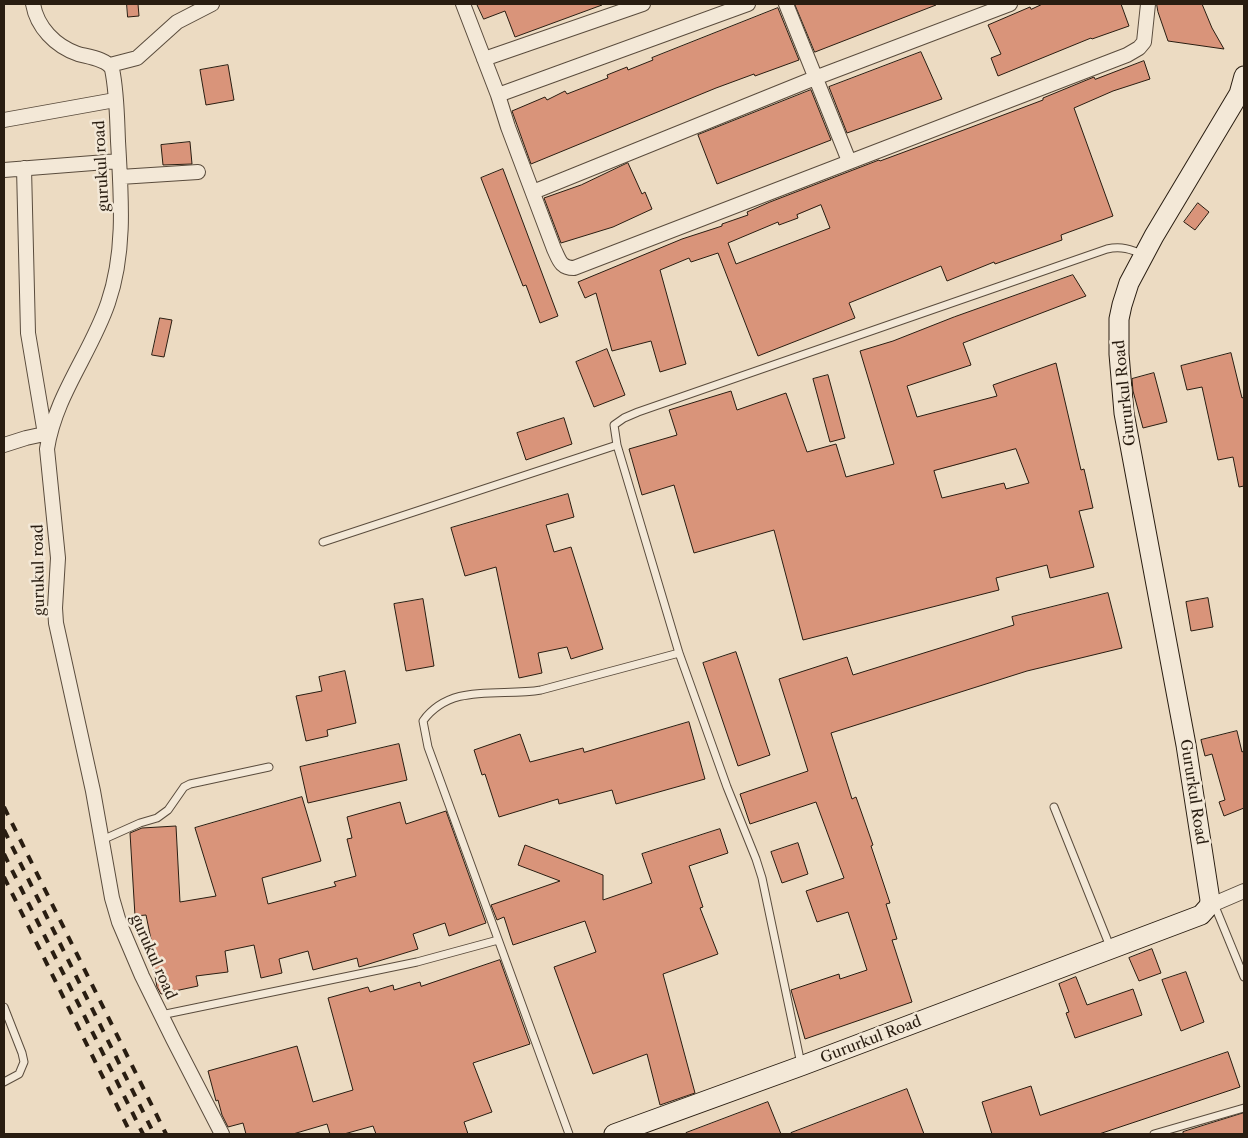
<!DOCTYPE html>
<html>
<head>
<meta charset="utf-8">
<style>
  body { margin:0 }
  #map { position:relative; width:1248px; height:1138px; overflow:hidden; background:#ecdbc2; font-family:"Libre Caslon Text",serif }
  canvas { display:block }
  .frame { position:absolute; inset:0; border:5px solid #291d11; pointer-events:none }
</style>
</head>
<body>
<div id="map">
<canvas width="1248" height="1138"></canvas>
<div class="frame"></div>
</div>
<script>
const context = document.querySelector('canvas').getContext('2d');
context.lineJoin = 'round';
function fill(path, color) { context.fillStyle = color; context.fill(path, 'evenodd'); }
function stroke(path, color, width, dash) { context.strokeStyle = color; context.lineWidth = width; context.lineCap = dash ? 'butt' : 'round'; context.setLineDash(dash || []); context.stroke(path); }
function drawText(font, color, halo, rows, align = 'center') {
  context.font = font + ' "Libre Caslon Text",serif'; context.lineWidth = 5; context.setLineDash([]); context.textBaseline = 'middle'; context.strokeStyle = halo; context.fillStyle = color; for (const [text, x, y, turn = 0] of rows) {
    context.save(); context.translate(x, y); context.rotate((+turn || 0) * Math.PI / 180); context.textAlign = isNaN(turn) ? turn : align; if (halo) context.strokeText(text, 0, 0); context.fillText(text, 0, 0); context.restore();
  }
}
const building = new Path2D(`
  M127,4h11l1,12 -11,1z
  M477,4h125v1l-87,32 -10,-26 -21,8z
  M795,4h141v1l-121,47z
  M1043,4h78l8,22 -37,13 -1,-1 -93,38 -7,-18 10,-4 -13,-29 42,-18 1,2z
  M1157,4h45l10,24 12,21 -56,-8 -10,-29z
  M778,8l21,52 -44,16 -1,-2 -38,14 -185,76 -19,-53 33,-14 2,3 18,-9 2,3 41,-16 -1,-3 20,-8 1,3 25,-10 -1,-2z
  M921,52l21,47 -95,34 -18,-46z
  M1144,61l6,18 -37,12 -39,17 39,108 -52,19 1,5 -67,24 -1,-2 -47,19 -6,-15 -92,37 6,15 -97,38 -40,-103 -27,9 -2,-4 -29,12 26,94 -26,8 -9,-31 -39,10 -16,-58 -11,5 -7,-16 104,-43 40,-13v-2l26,-9 -1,-3 23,-10 109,-42 1,1 89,-33 74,-28v-2l51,-21 1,2zM821,205l9,23 -94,36 -8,-21 50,-21 1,3 19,-7 -1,-3z
  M228,65l6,35 -28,5 -6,-35z
  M811,90l20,50 -114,44 -19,-49z
  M190,142l2,22 -29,1 -2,-20z
  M628,163l14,31 3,-2 7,17 -39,18 -52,16 -17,-45 37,-13z
  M503,169l55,147 -18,7 -14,-38 -3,1 -42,-108z
  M1198,203l11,9 -14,18 -11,-8z
  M1073,275l13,21 -123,47 8,22 -64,21 10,31 80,-21 -4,-11 63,-22 25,107 3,-1 9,39 -14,3 15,56 -44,11 -3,-13 -51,13 3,12 -196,50 -29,-110 -80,23 -20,-68 -32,10 -13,-46 48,-14 -8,-25 62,-19 6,19 49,-17 21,59 29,-8 10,33 48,-13 -34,-113 33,-10 61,-24zM1016,449l13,34 -23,6 -2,-6 -62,15 -8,-27z
  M160,318l12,2 -8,37 -12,-2z
  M607,349l18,46 -31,12 -18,-45z
  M1231,353l11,45 2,-1v89l-5,1 -6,-30 -15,3 -16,-73 -15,3 -6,-24z
  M1154,373l13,49 -24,6 -10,-37 -1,-12z
  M828,375l17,63 -15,4 -17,-63z
  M564,418l8,26 -46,16 -9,-27z
  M568,494l6,23 -28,8 8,27 17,-5 32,102 -32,10 -4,-12 -29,6 4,20 -23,5 -23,-111 -31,9 -14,-48z
  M1108,593l14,55 -95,23 -196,62 21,66 4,-2 17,48 -2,1 19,57 -4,1 11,35 -5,1 20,62 -107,37 -14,-49 48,-16 1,5 27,-9 -19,-58 -31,10 -11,-31 38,-13 -28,-76 -66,22 -10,-30 68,-23 -29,-92 68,-22 6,18 161,-50 -2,-8z
  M1208,598l5,29 -22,4 -5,-29z
  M423,599l11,67 -28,5 -12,-67z
  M736,652l34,103 -32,11 -35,-103z
  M345,671l11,52 -29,7 1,6 -22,5 -10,-45 26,-5 -3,-14z
  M689,722l16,57 -89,25 -4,-14 -53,14 -1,-5 -59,18 -14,-43 -3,1 -8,-25 46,-16 10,28 53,-14 1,4z
  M1237,731l5,21 2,-1v57l-20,8 -5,-14 6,-2 -13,-46 -7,2 -4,-16z
  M399,744l8,36 -99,23 -8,-36z
  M302,797l19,64 -59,17 6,26 68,-18 -2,-4 22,-6 -9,-37 5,-1 -5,-21 53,-15 6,22 40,-13 40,112 -37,13 -4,-13 -32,11 5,15 -59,18 -2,-9 -44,12 -5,-19 -29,8 3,14 -21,5 -7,-33 -29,6 3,21 -32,4 2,10 -37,8 -4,-7 -7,-38h3l-7,-34 -11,1 -5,-83 12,-5 34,-2 4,76 36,-6 -21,-68z
  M720,829l8,24 -39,13 14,41 -3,1 18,46 -55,20 32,119 -35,12 -13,-51 -54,20 -39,-107 42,-15 -11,-31 -72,24 -9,-28 -7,3 -6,-15 69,-24 -42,-16 7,-20 78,30v25l49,-17 -10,-29z
  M798,843l10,31 -26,9 -11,-31z
  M1152,949l9,24 -22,8 -10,-23z
  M500,960l30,84 -57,19 19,49 -28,10 4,12h-92l-3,-8 -29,8h-14l-3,-10 -34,10h-47l-3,-11 -15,4 -6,-12 -4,-15 -2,1 -8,-30 89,-25 16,56 40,-12 -25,-92 40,-11 2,5 23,-7 1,5 26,-8 1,4z
  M1186,972l18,50 -23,9 -19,-51z
  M1076,977l11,28 46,-16 9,26 -67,23 -9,-25 3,-1 -10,-28z
  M1228,1052l12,35 -141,47h-107l-10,-32 49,-16 9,29z
  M907,1089l17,45h-133v-1z
  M768,1102l13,32h-95v-1z
  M1244,1113v21h-61v-2z`);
fill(building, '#d9947a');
stroke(building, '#291d11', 1);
const lane = new Path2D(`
  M323,542l294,-97
  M1054,807l57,142
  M102,840l38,-17 17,-5 11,-8 16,-23 6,-3 79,-17
  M1214,904l30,73
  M4,1007l18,46 2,9 -5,12 -15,8
  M161,1015l256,-53 81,-22
  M801,1064l-39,-186 -6,-19 -29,-72 -48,-134 -62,-208 -3,-20 10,-7 14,-6 469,-163c14,-3 24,0 37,6
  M569,1134l-141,-387 -5,-26c28,-39 78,-24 118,-31l138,-37
  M1154,1134l90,-26`);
const street = new Path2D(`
  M33,4c4,23 22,42 45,50 11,3 29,5 34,15 5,24 5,49 6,72 3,54 8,110 -10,162 -17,50 -53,93 -61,146l11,109 -3,50 1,15 37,168 19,107 7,24 23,54 31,63 49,95
  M463,4l35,91 10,32 46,122c5,10 6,19 20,19l553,-213 12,-7 5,-6 4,-38
  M786,4l63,157
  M484,59l159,-55
  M110,65l27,-7 40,-36 35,-18
  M498,95l250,-91
  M4,120l111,-20
  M24,168l4,165 17,101
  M4,170l115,-9
  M120,177l78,-5
  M533,192l282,-114 195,-74
  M4,445l22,-7 23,-5
  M1209,906l35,-15`);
const secondary = new Path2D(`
  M614,1134l187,-68 400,-151 8,-9 1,-6 -24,-155 -62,-332 -5,-59v-35l3,-14 7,-22 25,-47 85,-142 5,-18`);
stroke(lane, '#5a4c3d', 9);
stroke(street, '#5a4c3d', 16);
stroke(secondary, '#291d11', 21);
stroke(lane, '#f3e8d7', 7);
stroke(street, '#f3e8d7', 14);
stroke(secondary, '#f3e8d7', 19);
stroke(new Path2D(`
  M4,807l162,327
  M4,830l150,304
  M4,854l139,280
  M4,877l127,257`), '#291d11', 4, [9, 9]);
drawText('15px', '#291d11', '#f3e8d7', [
  ["gurukul road",102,166,-93],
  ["Gururkul Road",1125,393,-96],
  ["gurukul road",39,570,-91],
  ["Gururkul Road",1193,792,81],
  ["gurukul road",153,957,66],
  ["Gururkul Road",871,1040,-21]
]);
</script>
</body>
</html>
